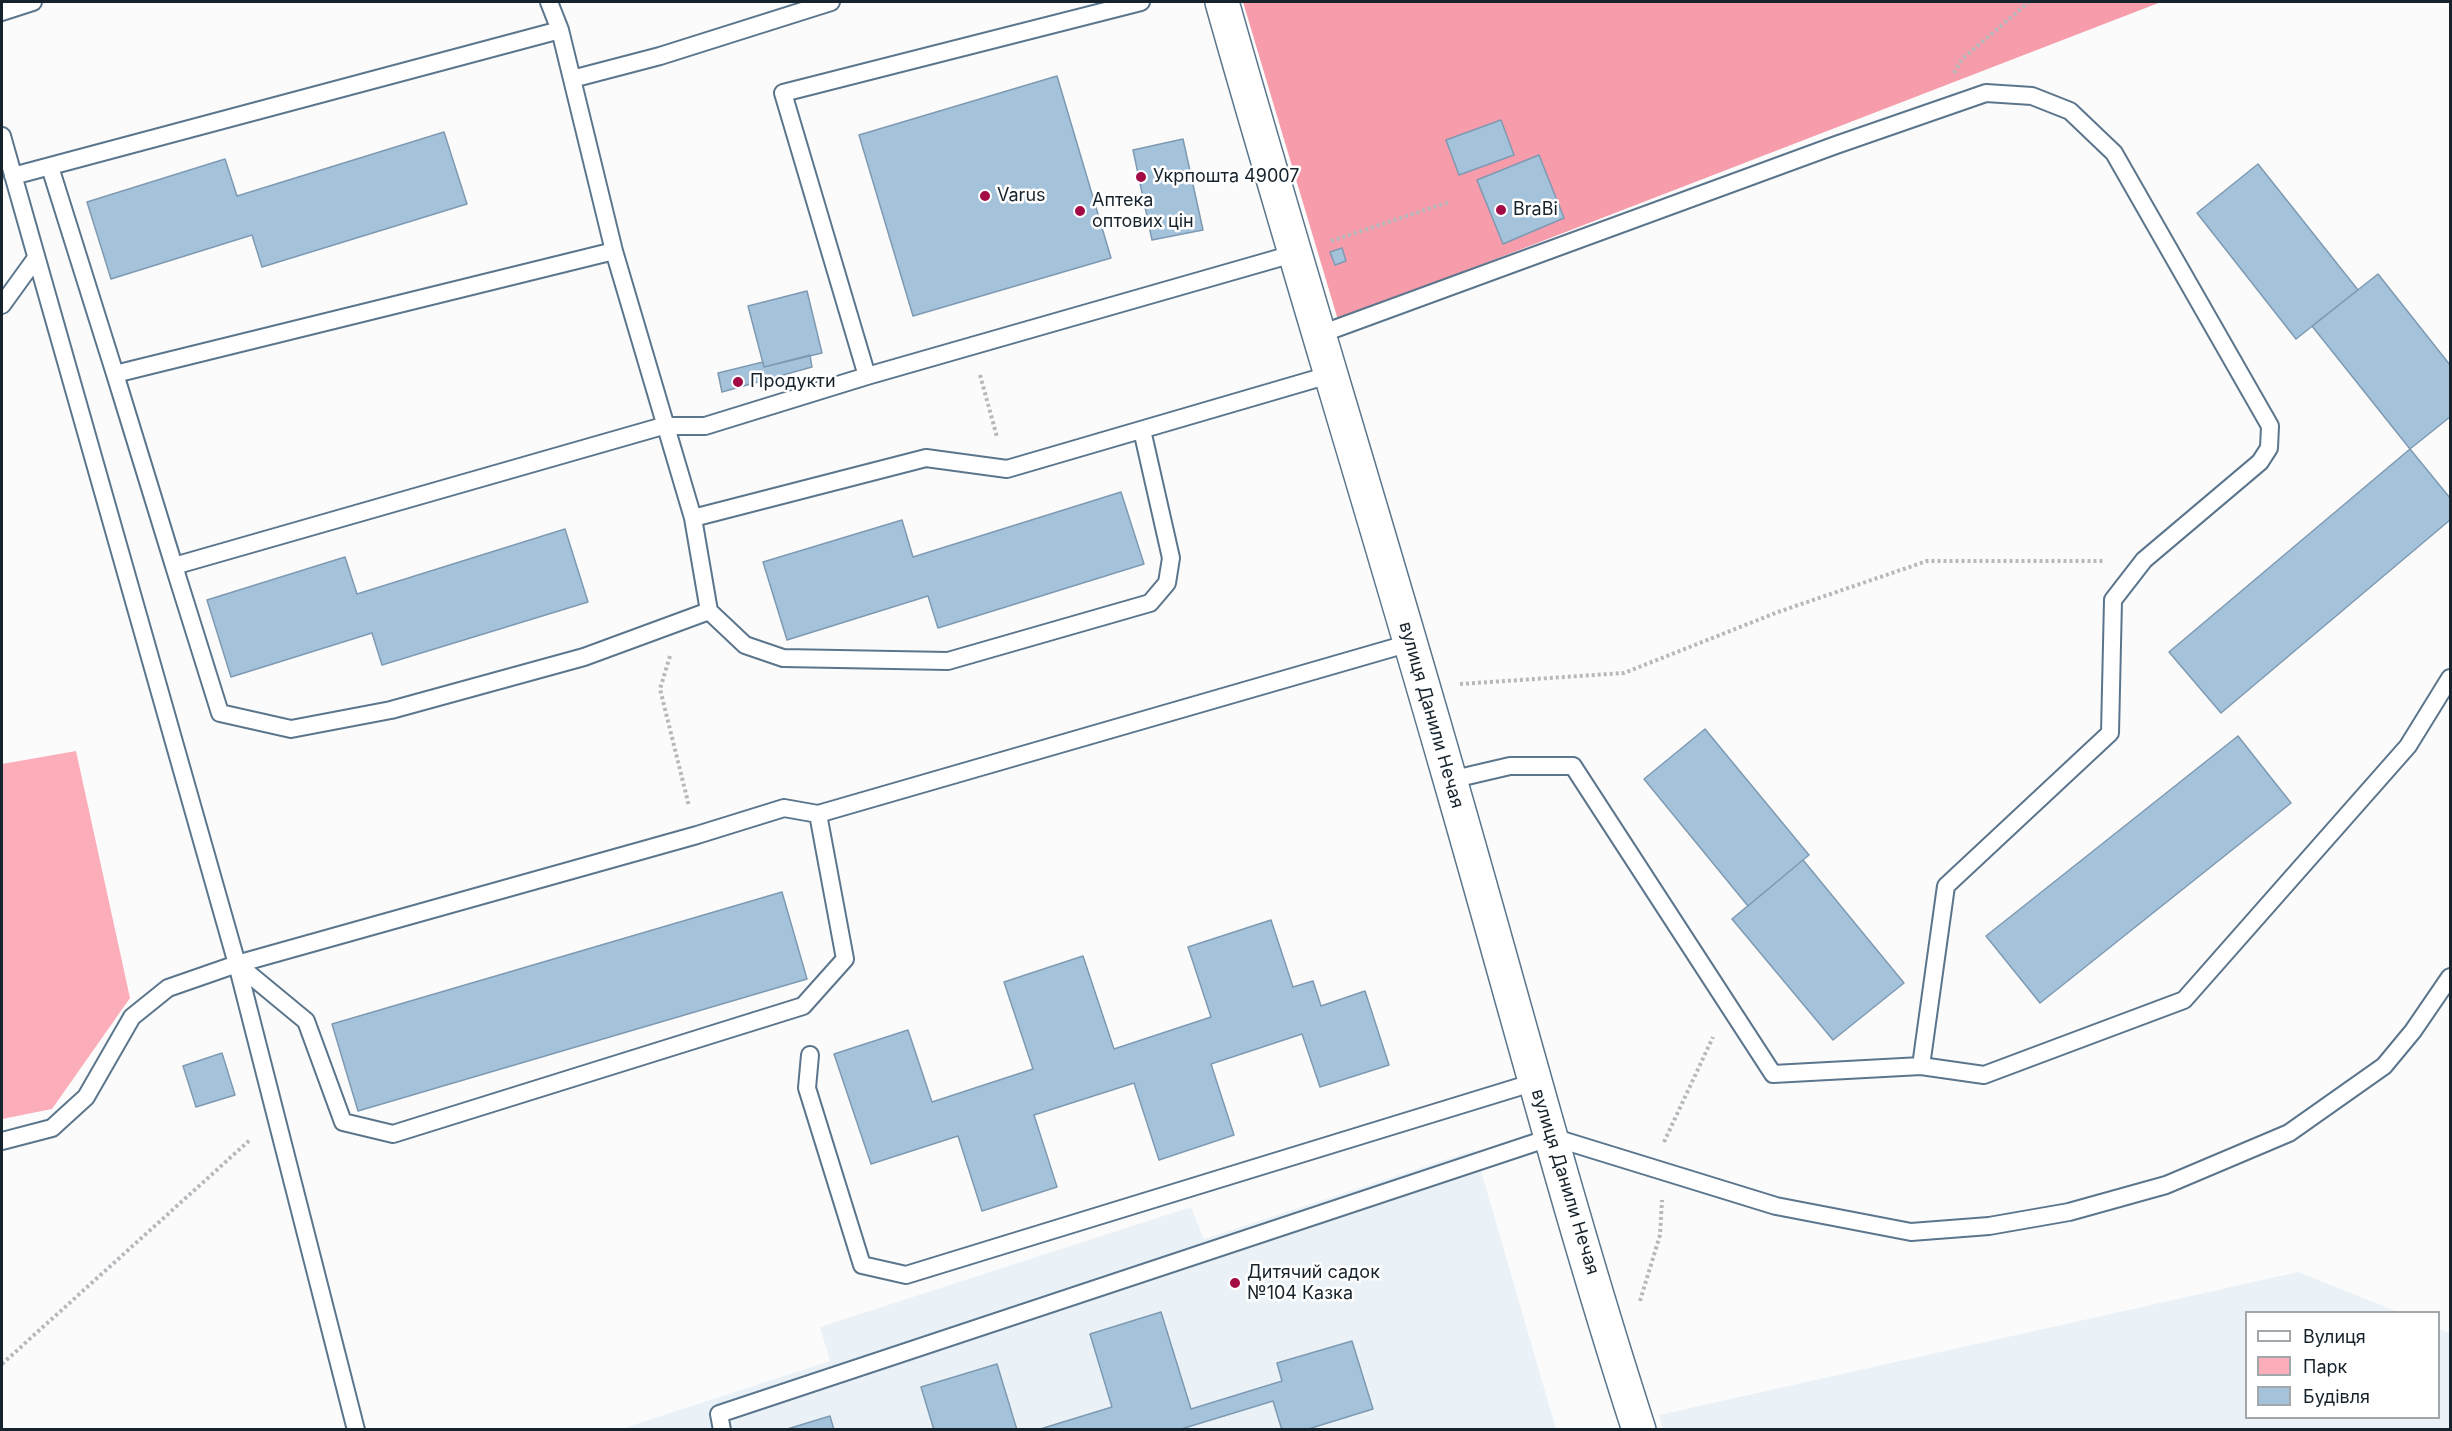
<!DOCTYPE html>
<html>
<head>
<meta charset="utf-8">
<style>
  body { margin:0 }
  #map { position:relative; width:2452px; height:1431px; overflow:hidden; background:#fbfbfb; font-family:Inter,sans-serif }
  canvas { display:block }
  .frame { position:absolute; inset:0; border:3px solid #17232c; pointer-events:none }
  .legend { position:absolute; left:2245px; top:1311px; width:195px; height:108px; box-sizing:border-box; background:#fff; border:2px solid #a2a7ab; margin:0; padding:8px 10px; list-style:none; font-size:18px; color:#17232c }
  .legend li { display:flex; align-items:center; gap:12px; height:30px }
  .legend b { width:30px; border:2px solid #a2a7ab }
</style>
</head>
<body>
<div id="map">
<canvas width="2452" height="1431"></canvas>
<div class="frame"></div>
<ul class="legend">
<li><b style="height:8px;background:#fff"></b>Вулиця</li>
<li><b style="height:16px;background:#fbaeba"></b>Парк</li>
<li><b style="height:16px;background:#a5c2db"></b>Будівля</li>
</ul>
</div>
<script>
const context = document.querySelector('canvas').getContext('2d');
context.lineJoin = 'round';
function fill(path, color) { context.fillStyle = color; context.fill(path, 'evenodd'); }
function stroke(path, color, width, dash) { context.strokeStyle = color; context.lineWidth = width; context.lineCap = dash ? 'butt' : 'round'; context.setLineDash(dash || []); context.stroke(path); }
function drawText(font, color, halo, rows, align = 'center') {
  context.font = font + ' Inter,sans-serif'; context.lineWidth = 5; context.setLineDash([]); context.textBaseline = 'middle'; context.strokeStyle = halo; context.fillStyle = color; for (const [text, x, y, turn = 0] of rows) {
    context.save(); context.translate(x, y); context.rotate((+turn || 0) * Math.PI / 180); context.textAlign = isNaN(turn) ? turn : align; if (halo) context.strokeText(text, 0, 0); context.fillText(text, 0, 0); context.restore();
  }
}
fill(new Path2D(`
  M1475,1150l81,279 -938,1 212,-69 -10,-34 371,-120 13,32z
  M2298,1272l100,40h-152v106h192l1,-89 11,4v96l-787,1 -4,-15z`), '#eaf2f8');
fill(new Path2D(`
  M76,751l54,247 -78,111 -50,10v-355z`), '#fbaeba');
fill(new Path2D(`
  M1243,2h918l-823,318z`), '#f69cab');
const building = new Path2D(`
  M1057,76l54,182 -198,58 -54,-181z
  M1501,120l13,35 -55,20 -13,-35z
  M444,132l23,72 -205,63 -10,-32 -141,44 -24,-77 138,-43 12,37z
  M1183,139l20,91 -51,10 -19,-90z
  M1539,155l25,63 -61,26 -26,-64z
  M2258,164l100,126 -62,49 -99,-126z
  M1342,248l4,13 -11,4 -5,-13z
  M2378,274l72,91v52l-40,32 -98,-123z
  M807,291l15,62 -58,14 -16,-61z
  M810,355l2,12 -90,25 -4,-19 45,-11 1,5z
  M2410,449l40,49v22l-229,193 -52,-61z
  M1121,492l23,72 -206,64 -10,-32 -141,44 -24,-78 139,-42 11,37z
  M565,529l23,73 -206,63 -10,-32 -141,44 -24,-77 138,-43 12,37z
  M1705,729l104,126 -61,51 -104,-127z
  M2238,736l53,67 -251,200 -54,-67z
  M1803,860l101,123 -71,57 -101,-121z
  M782,892l25,87 -449,132 -26,-87z
  M1271,920l22,67 20,-6 8,25 44,-15 24,74 -69,22 -18,-53 -91,30 23,71 -75,25 -25,-77 -100,32 23,72 -75,24 -24,-75 -87,28 -37,-110 74,-24 24,72 101,-33 -29,-87 79,-26 31,93 97,-32 -23,-70z
  M222,1053l13,42 -39,12 -13,-41z
  M1161,1312l30,97 91,-28 -5,-18 75,-22 21,68 -68,21h-23l-9,-29 -95,29h-141l75,-23 -22,-73z
  M997,1364l20,66h-83l-13,-43z
  M830,1416l4,14h-50z`);
fill(building, '#a5c2db');
stroke(building, '#7e9ab2', 1.5);
const lane = new Path2D(`
  M549,2l11,28 54,221 79,267 233,-60 81,11 322,-94
  M2,12l31,-10
  M572,79l88,-23 171,-54
  M2,136l235,828 119,466
  M50,167l65,207 499,-123
  M13,176l547,-146
  M2,305l34,-47
  M1318,335l518,-190 150,-52 46,3 38,15 44,42 156,273 -1,22 -9,14 -116,98 -31,40 -3,133 -164,153 -25,180 -148,8 -200,-308h-63l-60,14
  M115,374l59,192 489,-140h42l162,-50 426,-122
  M867,376l-84,-283 358,-91
  M174,566l46,147 71,16 100,-19 193,-53 125,-46 -16,-93
  M709,611l36,34 38,13 165,3 202,-58 17,-20 4,-25 -29,-128
  M237,964l460,-129 87,-27 34,6 592,-171
  M810,1055l-3,33 55,177 44,10 629,-193
  M1921,1066l63,9 200,-75 224,-254 42,-68
  M2,1141l50,-13 34,-31 46,-80 36,-29 69,-24 69,57 37,101 50,12 410,-128 42,-47 -27,-145
  M722,1430l-3,-16 833,-277 224,69 135,26 78,-6 80,-14 97,-27 123,-52 95,-67 29,-35 37,-54`);
const street = new Path2D(`
  M1222,2c73,258 153,515 227,774 63,218 120,438 190,654`);
stroke(lane, '#5b768c', 20);
stroke(street, '#5b768c', 36);
stroke(new Path2D(`
  M1954,73l8,-14 67,-57
  M1331,241l118,-39
  M980,375l17,62
  M670,656l-10,33 29,117
  M1460,684l164,-11 154,-61 149,-51h177
  M1664,1142l49,-105
  M1640,1301l20,-66 2,-35
  M2,1364l249,-225`), '#b6b9bc', 4, [3, 3]);
stroke(lane, '#fff', 16);
stroke(street, '#fff', 33);
for (const [x, y, r, color] of [
  [1141,177,6,"#a40a43"],
  [985,196,6,"#a40a43"],
  [1501,210,6,"#a40a43"],
  [1080,211,6,"#a40a43"],
  [738,382,6,"#a40a43"],
  [1235,1283,6,"#a40a43"]
]) { const dot = new Path2D(); dot.arc(x, y, r, 0, 2 * Math.PI); context.fillStyle = color; context.fill(dot); stroke(dot, '#fff', 2); }
drawText('18px', '#17232c', '#fff', [
  ["Укрпошта 49007",1153,177],
  ["Varus",997,196],
  ["Аптека",1092,201],
  ["оптових цін",1092,222],
  ["BraBi",1513,210],
  ["Продукти",750,382],
  ["Дитячий садок",1247,1273],
  ["№104 Казка",1247,1294]
], 'left');
drawText('18px', '#17232c', '#fff', [
  ["вулиця Данили Нечая",1431,715,74],
  ["вулиця Данили Нечая",1565,1182,73]
]);
</script>
</body>
</html>
